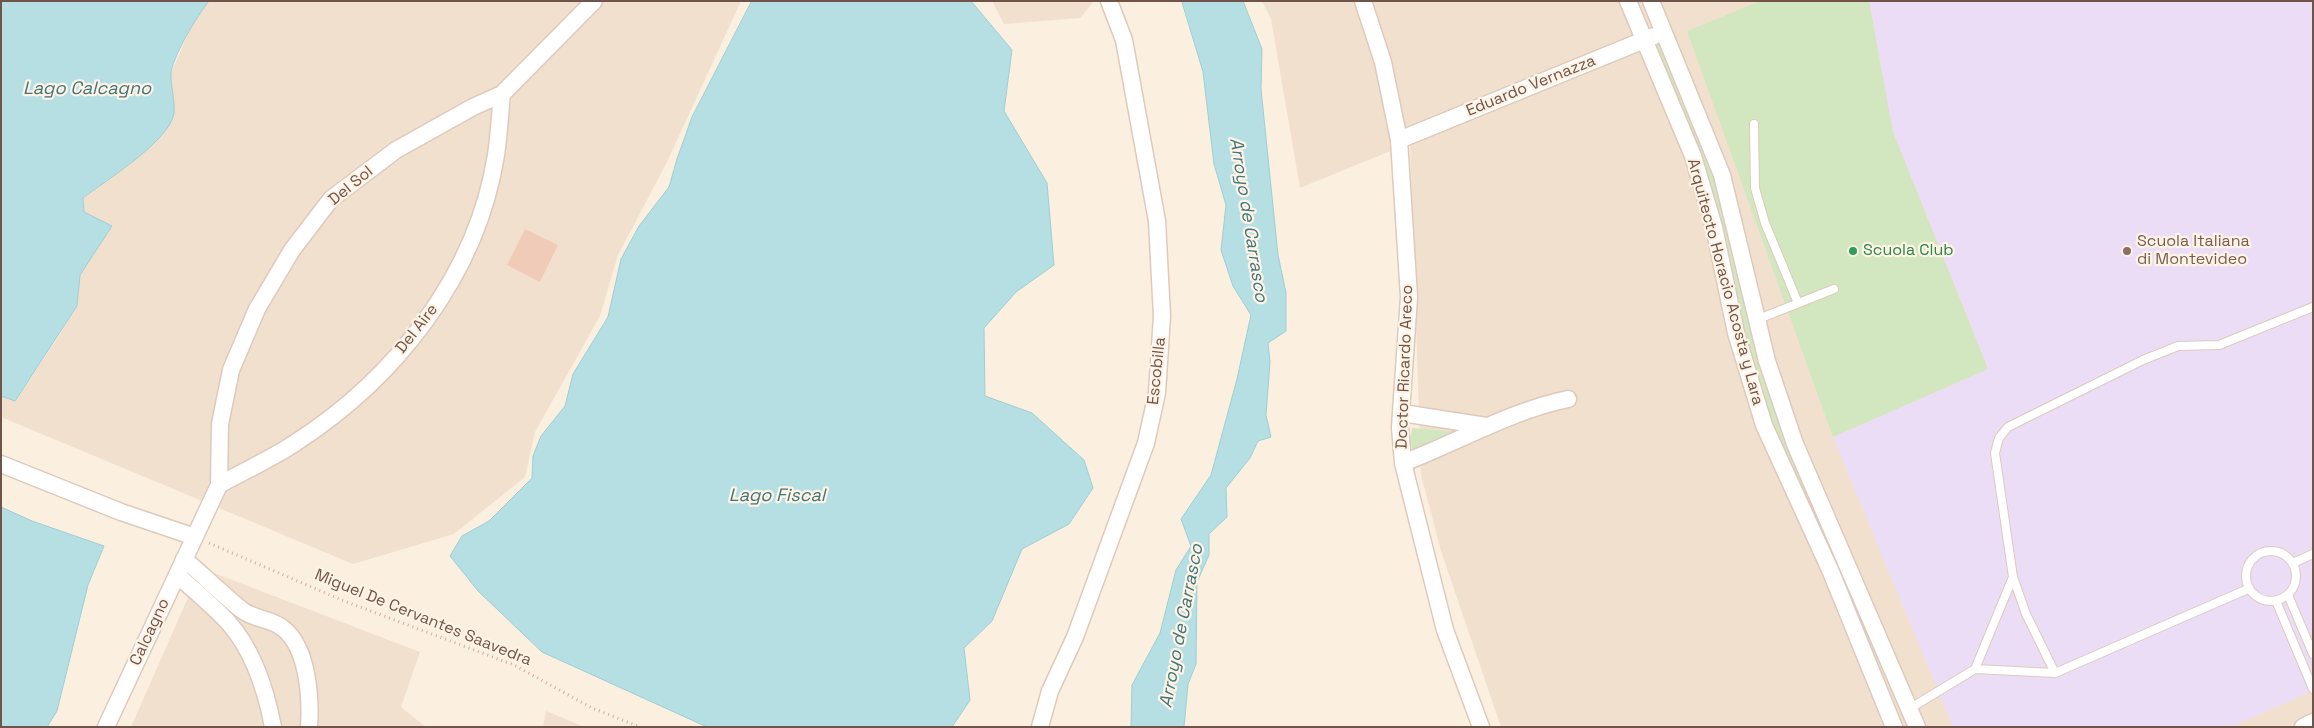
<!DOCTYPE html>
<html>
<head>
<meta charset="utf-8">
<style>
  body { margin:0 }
  #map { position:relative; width:2314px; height:728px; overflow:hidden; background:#fbefdf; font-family:"Space Grotesk",sans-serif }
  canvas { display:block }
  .frame { position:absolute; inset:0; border:2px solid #705449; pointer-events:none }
</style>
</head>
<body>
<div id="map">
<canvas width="2314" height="728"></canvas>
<div class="frame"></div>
</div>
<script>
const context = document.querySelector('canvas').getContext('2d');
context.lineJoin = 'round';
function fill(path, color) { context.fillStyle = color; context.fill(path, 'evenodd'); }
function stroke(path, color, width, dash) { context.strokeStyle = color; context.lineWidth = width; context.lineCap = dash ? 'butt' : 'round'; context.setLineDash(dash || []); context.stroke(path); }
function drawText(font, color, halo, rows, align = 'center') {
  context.font = font + ' "Space Grotesk",sans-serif'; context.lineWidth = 4.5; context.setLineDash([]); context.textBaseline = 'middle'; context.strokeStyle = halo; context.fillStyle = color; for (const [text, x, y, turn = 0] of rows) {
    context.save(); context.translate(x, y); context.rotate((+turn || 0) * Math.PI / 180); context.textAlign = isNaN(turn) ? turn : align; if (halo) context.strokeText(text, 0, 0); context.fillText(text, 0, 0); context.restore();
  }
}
fill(new Path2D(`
  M209,1h532l-74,161 -49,93 -18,61 -65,116 -10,45 -71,57 -101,30 -352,-147v-21l14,5 42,-62 20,-33 3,-31 32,-49 -28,-14 -1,-14 47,-34 44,-50 -3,-41 24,-55z
  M992,1h102l-14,17 -76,6z
  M1262,1h1051v726h-812l-60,-176 -20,-76 -11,-332 -110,45 -29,-169z
  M201,568l219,84 -19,55 25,20h-295z
  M546,711l39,16h-42z`), '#f2e0ce');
fill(new Path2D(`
  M1869,1h444v690l-82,36h-278l-120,-290 155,-68 -95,-237z`), '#ecddf7');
fill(new Path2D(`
  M1760,1h109l24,131 95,237 -155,68 -146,-406z
  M1659,42l51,123 9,31 35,150 22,70 104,244 -3,4 -107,-243 -117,-376z
  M1412,428l47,4 -46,20 -3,-11z`), '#d2e7bf');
const water = new Path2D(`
  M1,1h208c-11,13 -38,58 -38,74 0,12 4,26 3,38 -4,28 -69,68 -91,85l1,14 28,14 -32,49 -3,31 -62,95 -14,-5z
  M752,1h219l41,49 -8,61 43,72 7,82 -38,27 -32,36 1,68 47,17 52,47 9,28 -24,36 -47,25 -30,72 -28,27 6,52 -18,27h-245l-165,-75 -64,-61 -28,-35 12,-20 27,-15 43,-43 1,-22 8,-20 24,-30 8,-32 35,-57 13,-58 18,-33 30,-39 8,-28 15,-42z
  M1182,1h61l19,48 -1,40 17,166 8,38v38l-18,12 2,19 -4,53 5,22 -13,4 -8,17 -24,30 1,29 -18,17v21l-12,27 -1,82 -8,20 -4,43h-53l1,-42 28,-52 16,-63 15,-24 -10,-27 30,-44 26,-96 14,-64 -18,-29 -12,-36 5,-45 -12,-41 -11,-92z
  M1,507l31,14 72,25 -16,39 -31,126 -10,16h-46z`);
fill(water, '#b6dfe3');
stroke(water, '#9cced4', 1);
fill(new Path2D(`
  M525,229l33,16 -18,37 -33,-17z`), '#efcbb8');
const service = new Path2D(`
  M1754,124l1,64 10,35 33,80
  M1756,320l78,-31
  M2246 576a25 25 0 1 1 50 0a25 25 0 1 1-50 0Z
  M2293,563l20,-9
  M2288,595l25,59
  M2276,601l37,88
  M1975,669l38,-92
  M2055,673l-29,-59 -13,-37 -18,-124 4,-15 9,-11 135,-67 35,-14 41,-1 94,-38
  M1909,709l66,-40 80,4 193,-84`);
const minor = new Path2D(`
  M1363,1l20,61 16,78 10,157 -9,130 3,36 42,167 36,97
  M1628,1l65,155 21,71 22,106 28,92 67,147 63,155
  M1651,1l71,174 45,186 28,83 122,283
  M1399,140l255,-104
  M1402,413l84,13
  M1403,463c55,-21 107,-52 165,-64
  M1,464l120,48 74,25
  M219,485c25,-14 52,-26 76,-42 101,-65 182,-168 201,-288 3,-20 4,-41 6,-61
  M184,559c20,17 38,35 58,51 13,10 29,8 42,19 24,20 27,69 25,98
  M177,575c17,15 35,30 51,47 26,29 38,68 45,105
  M106,727l113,-242 1,-61 11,-54 26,-61 35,-59 39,-51 65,-49 77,-43 29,-13 92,-93
  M1040,727l10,-36 25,-54 71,-194 11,-50 5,-77 -5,-95 -33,-181 -15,-39
  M2303,727l10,-5`);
stroke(service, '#decabc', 10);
stroke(minor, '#decabc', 19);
stroke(new Path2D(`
  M209,543l135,58 170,64 78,43 48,19`), '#d3ae9c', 3, [1, 4]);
stroke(service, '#fff', 8);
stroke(minor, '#fff', 16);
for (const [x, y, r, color] of [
  [1853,251,5,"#2e9e5b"],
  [2127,251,5,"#8d6e63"]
]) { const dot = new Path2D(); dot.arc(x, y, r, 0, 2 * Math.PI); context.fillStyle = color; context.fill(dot); stroke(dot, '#fef3e5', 2); }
drawText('16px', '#705449', '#fef3e5', [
  ["Eduardo Vernazza",1531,86,-22],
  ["Del Sol",351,186,-39],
  ["Arquitecto Horacio Acosta y Lara",1725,282,75],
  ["Del Aire",417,329,-52],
  ["Doctor Ricardo Areco",1405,367,-88],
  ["Escobilla",1157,371,-84],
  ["Miguel De Cervantes Saavedra",423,618,22],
  ["Calcagno",150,632,-65]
]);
drawText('16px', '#785e54', '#fef3e5', [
  ["Scuola Italiana",2137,242],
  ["di Montevideo",2137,260]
], 'left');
drawText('16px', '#27864d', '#fef3e5', [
  ["Scuola Club",1863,251]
], 'left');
drawText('italic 18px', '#41767c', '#fef3e5', [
  ["Lago Calcagno",87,89],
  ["Arroyo de Carrasco",1248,220,81],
  ["Lago Fiscal",777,496],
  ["Arroyo de Carrasco",1182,626,-79]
]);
</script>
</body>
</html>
